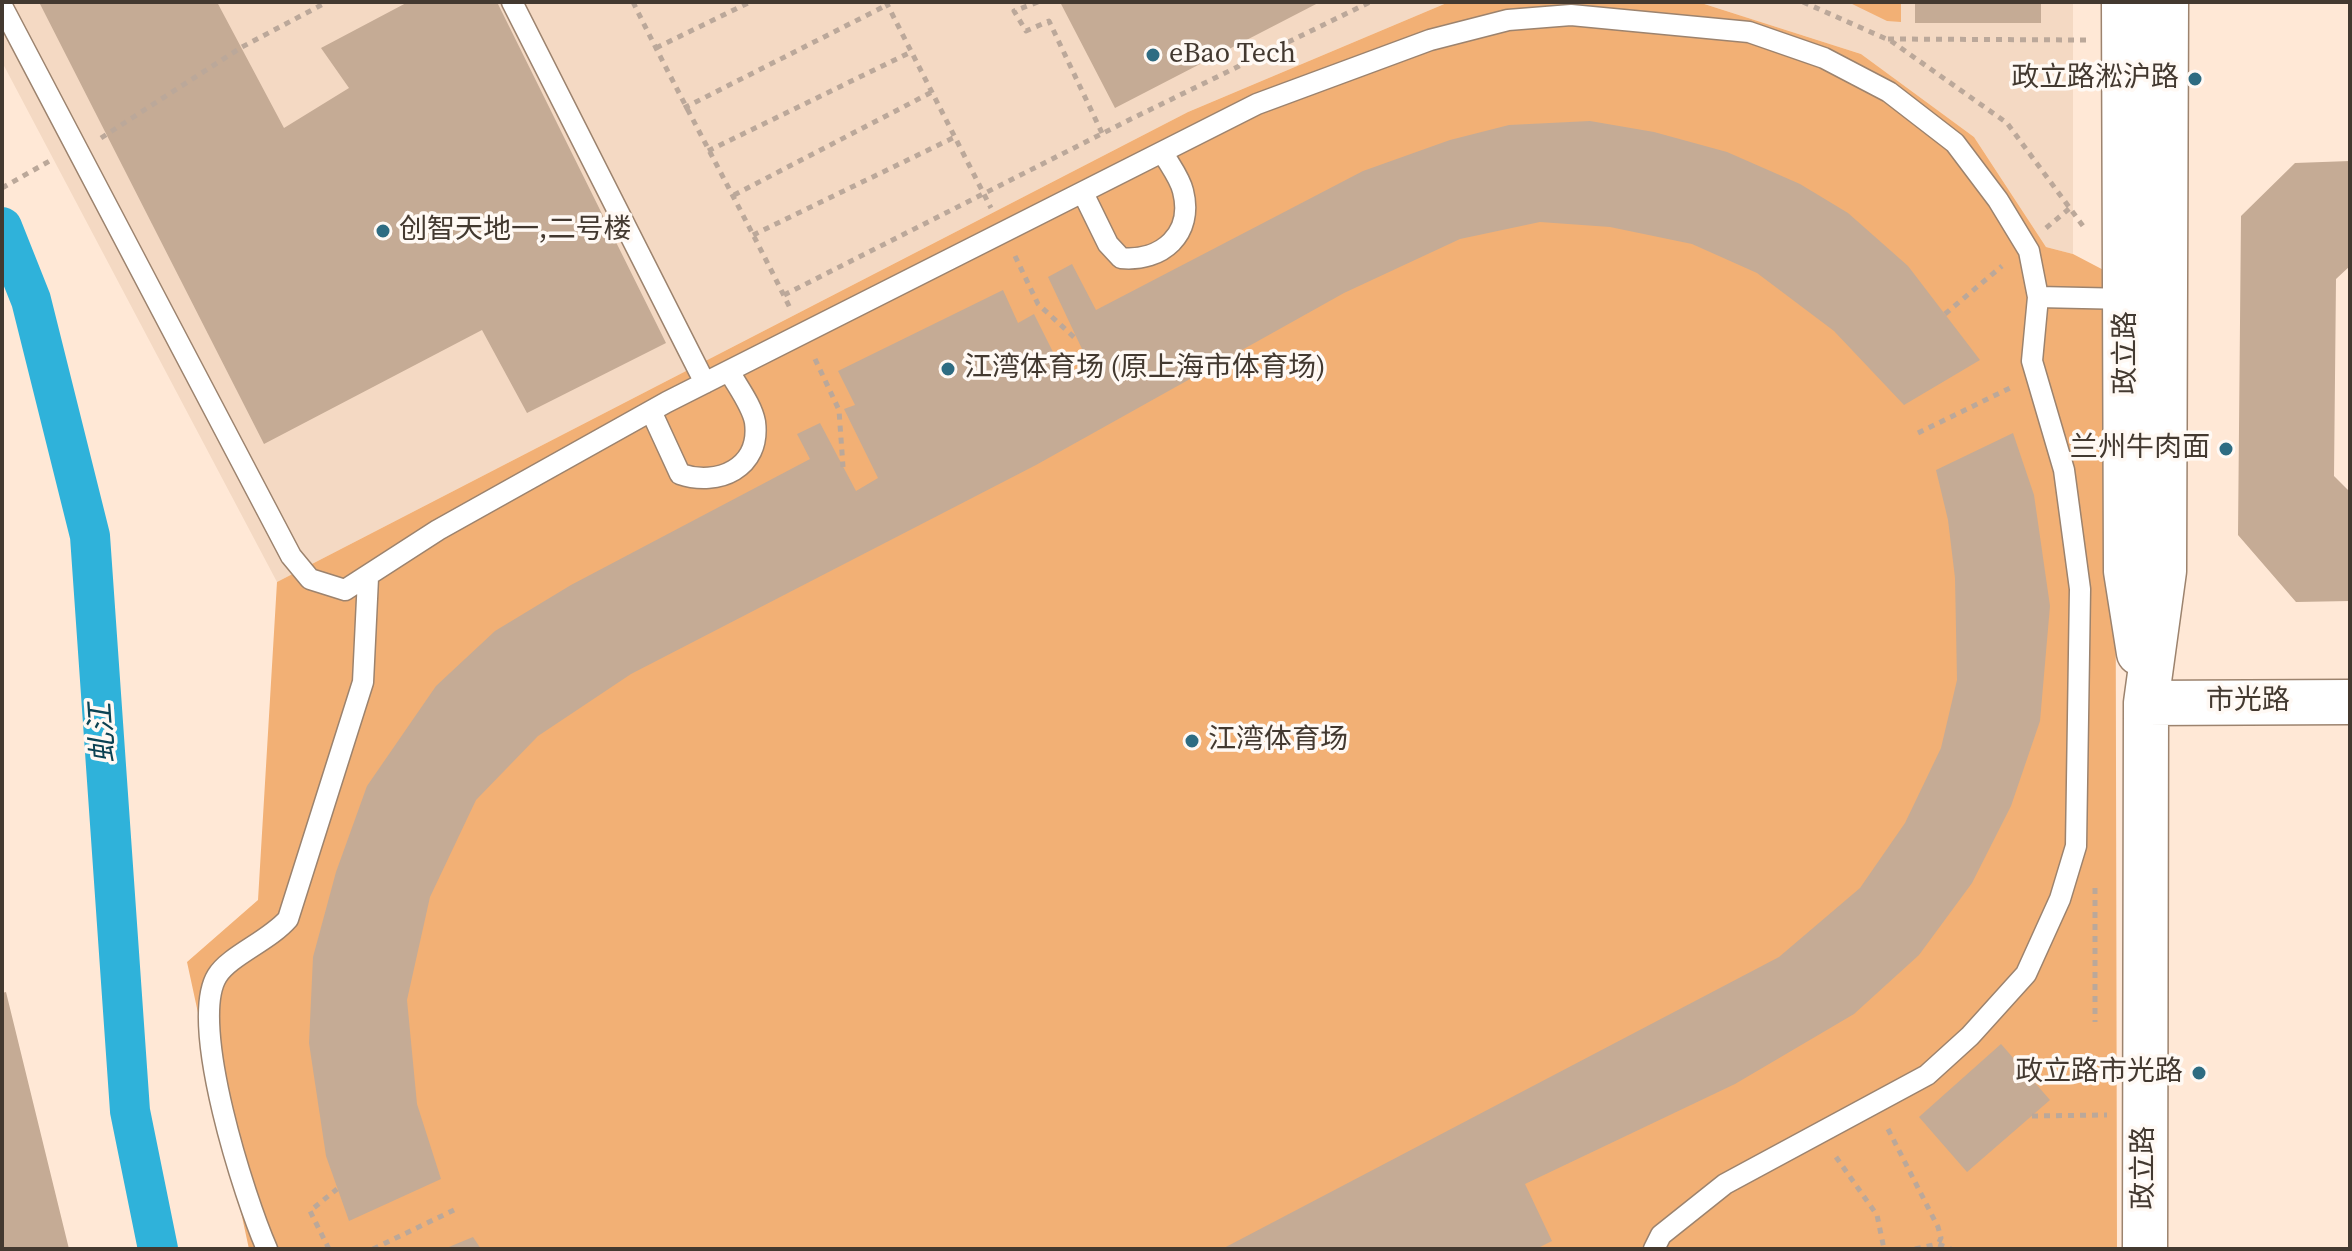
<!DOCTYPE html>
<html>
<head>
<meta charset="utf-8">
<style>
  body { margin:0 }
  #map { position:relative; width:2352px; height:1251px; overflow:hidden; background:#ffe8d6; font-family:"Source Serif 4",serif }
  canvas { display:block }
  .frame { position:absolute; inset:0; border:4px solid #433930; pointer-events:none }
</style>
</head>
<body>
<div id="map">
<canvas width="2352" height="1251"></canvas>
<div class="frame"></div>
</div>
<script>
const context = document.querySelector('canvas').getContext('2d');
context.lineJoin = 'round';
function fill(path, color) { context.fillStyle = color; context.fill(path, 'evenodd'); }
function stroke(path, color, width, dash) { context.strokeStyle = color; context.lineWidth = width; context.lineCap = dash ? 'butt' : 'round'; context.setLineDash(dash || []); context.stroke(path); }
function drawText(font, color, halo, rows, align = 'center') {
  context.font = font + ' "Source Serif 4","Noto Sans SC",serif'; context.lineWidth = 7; context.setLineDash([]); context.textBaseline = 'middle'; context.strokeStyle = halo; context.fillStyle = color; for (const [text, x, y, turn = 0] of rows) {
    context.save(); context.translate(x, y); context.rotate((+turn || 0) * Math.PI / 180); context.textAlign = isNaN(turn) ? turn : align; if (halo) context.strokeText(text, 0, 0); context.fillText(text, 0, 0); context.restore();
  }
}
fill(new Path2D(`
  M2,2h1447l-261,110 -911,470 -275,-520z
  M1698,2h375v252l-27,-7 -72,-110 -113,-83z`), '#f4d9c3');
fill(new Path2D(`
  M1449,2h249l163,52 113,83 72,110 27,7 42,22 2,973h-1868l-62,-287 71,-62 19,-318 911,-470z
  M1848,2h53v20l-14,-1z`), '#f2b075');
stroke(new Path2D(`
  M2,227l29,73 59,236 40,575 28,138`), '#2fb2da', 40);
fill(new Path2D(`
  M39,2h178l67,126 65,-40 -28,-40 87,-46h89l169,341 -139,70 -45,-83 -218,114z
  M1060,2h260l-205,106z
  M1915,2h126v21h-126z
  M1590,121l64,11 73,20 73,32 48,29 60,53 72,94 -76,45 -70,-74 -77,-58 -65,-29 -82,-17 -70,-5 -80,17 -116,54 -308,172 -405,209 -93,62 -62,64 -46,97 -23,103 10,104 24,75 -92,42 -23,-65 -17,-113 4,-86 23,-85 31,-86 69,-100 59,-55 76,-46 239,-126 -13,-25 23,-11 36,68 22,-13 -34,-69 11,-4 -17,-34 165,-81 15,33 16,-9 33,66 24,-12 -43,-91 24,-13 24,46 267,-139 87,-31 59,-15z
  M2350,161v105l-14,13 -2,197 16,16v109l-54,1 -58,-67 3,-319 54,-53z
  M2013,433l21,62 16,111 -10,115 -29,85 -39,77 -53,72 -65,59 -119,70 -210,100 27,57 -16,8h-314l557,-292 81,-69 45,-65 36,-75 16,-68 -2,-102 -7,-58 -12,-50z
  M6,992l63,257 -67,-2v-254z
  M2001,1044l49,56 -83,72 -48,-55z
  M473,1237l8,12h-37z`), '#c5ab95');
const lane = new Path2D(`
  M512,2l193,381
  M2,6l289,550 19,23 35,11 93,-60 229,-128 590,-298 173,-64 78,-20 63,-5 178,17 75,26 65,34 66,51 43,57 31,51 9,46 -6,64 32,109 16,119 -4,257 -16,53 -34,75 -56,62 -43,39 -202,109 -64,51 -7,14
  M1083,193l25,51 13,14c41,4 73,-24 62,-67 -3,-13 -14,-27 -20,-38
  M2038,297l90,2
  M651,411l29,63c38,13 81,-6 75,-52 -3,-17 -18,-36 -26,-51
  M267,1249c-22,-50 -79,-226 -50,-273 12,-20 52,-35 71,-57l75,-237 5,-104`);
const secondary = new Path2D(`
  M2124,2l2,569 13,82
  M2146,703l204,-1
  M2145,1249l1,-546 18,-132 2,-569`);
stroke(lane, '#9c836e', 23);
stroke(secondary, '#9c836e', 47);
stroke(new Path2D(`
  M633,2c51,104 107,204 158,308
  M886,2l105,206
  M1038,2l-24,9 12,20 23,-10 53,112
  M1803,2l88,39 116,82 76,103
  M1888,39l198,1
  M656,48l94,-46
  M684,108l203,-103
  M101,138l141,-91 85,-45
  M708,151l203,-99
  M2,188l51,-29
  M734,195l198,-103
  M2046,228l24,-20
  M753,235l202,-98
  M1015,256l23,48 39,36
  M784,295l345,-175 241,-118
  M1945,314l57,-48
  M815,359l24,51 4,57
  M1918,433l92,-45
  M2095,888v134
  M2032,1116l75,-1
  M1888,1129l50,98 3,11 -3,6
  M1836,1157l41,58 7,34
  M329,1249l-19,-38 27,-22
  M373,1249l81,-39
  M1915,1249l23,-5 13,5`), '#bba89a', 5, [6, 6]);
stroke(lane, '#fff', 20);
stroke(secondary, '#fff', 44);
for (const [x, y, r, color] of [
  [1153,55,8,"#2e6c82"],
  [2195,79,8,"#2e6c82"],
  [383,231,8,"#2e6c82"],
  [948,369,8,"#2e6c82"],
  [2226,449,8,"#2e6c82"],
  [1192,741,8,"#2e6c82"],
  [2199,1073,8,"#2e6c82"]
]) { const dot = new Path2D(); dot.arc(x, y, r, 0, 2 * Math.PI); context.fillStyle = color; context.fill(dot); stroke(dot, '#fff9f4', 3); }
drawText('28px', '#433930', '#fff9f4', [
  ["eBao Tech",1169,55],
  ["政立路淞沪路",2179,79,"right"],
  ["创智天地一,二号楼",399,231],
  ["江湾体育场 (原上海市体育场)",964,369],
  ["兰州牛肉面",2210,449,"right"],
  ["江湾体育场",1208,741],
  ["政立路市光路",2183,1073,"right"]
], 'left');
drawText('28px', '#433930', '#fff9f4', [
  ["政立路",2127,353,-90],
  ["市光路",2248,702],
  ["政立路",2145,1168,-90]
]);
drawText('italic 30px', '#0b4253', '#fff9f4', [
  ["虬江",104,733,-94]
]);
</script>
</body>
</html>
